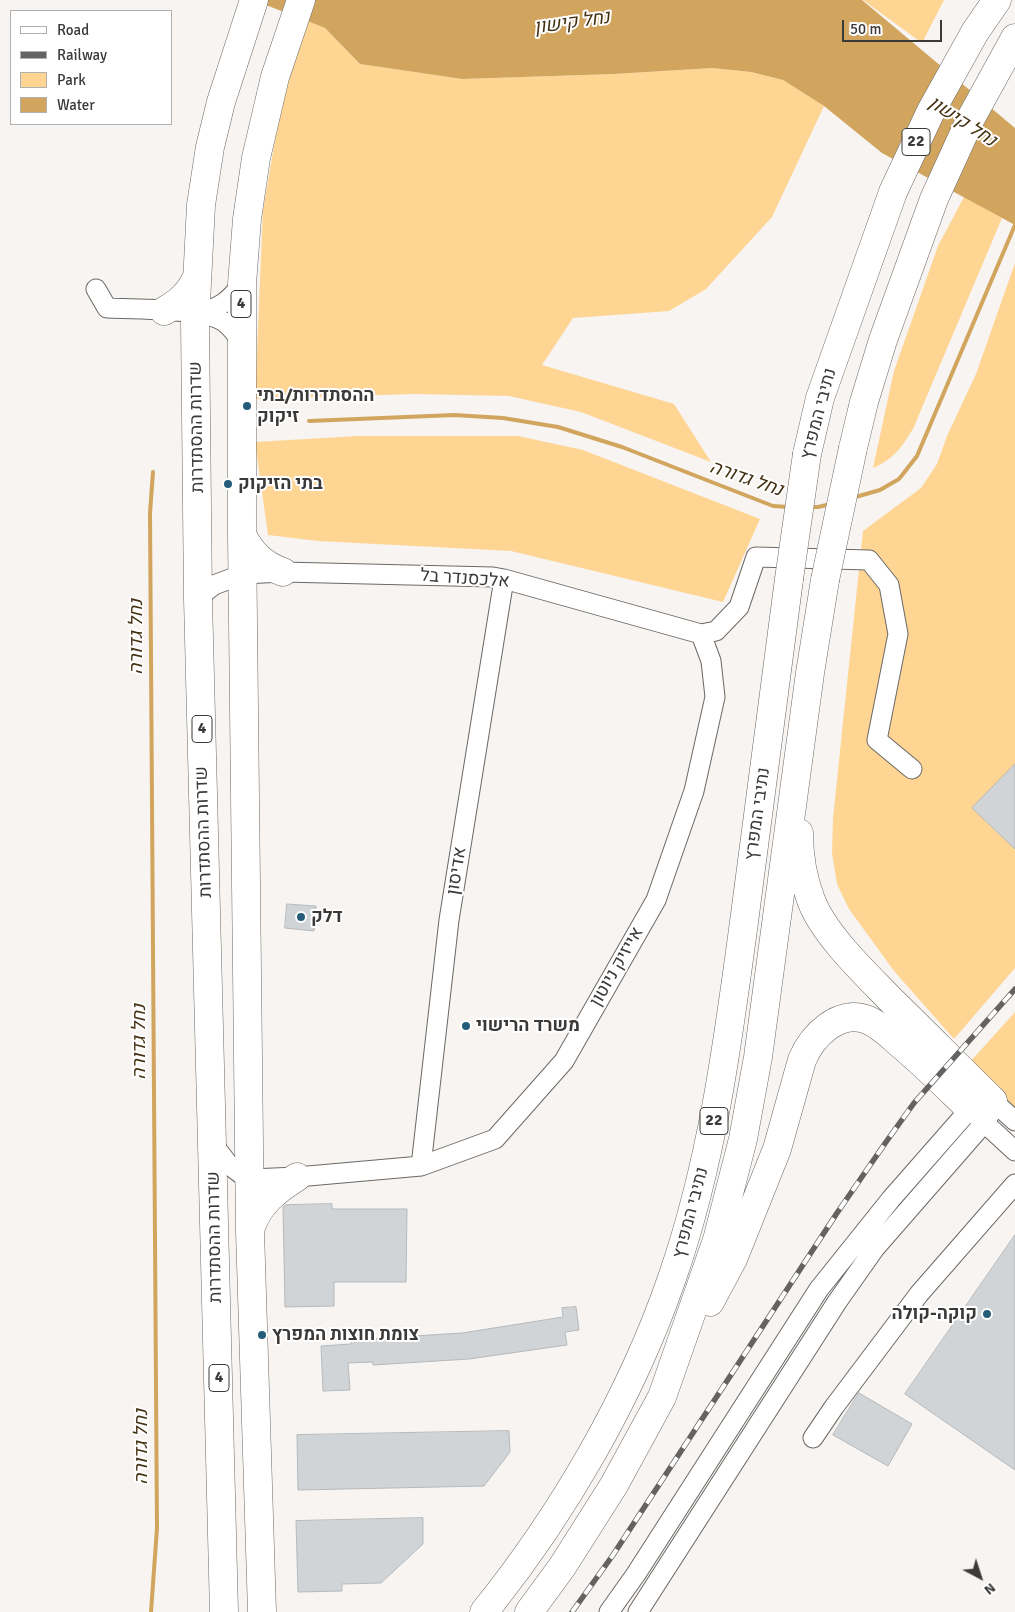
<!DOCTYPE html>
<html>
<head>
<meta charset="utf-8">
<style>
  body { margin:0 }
  #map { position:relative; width:1015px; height:1612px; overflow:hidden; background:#f7f4f1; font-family:Signika,sans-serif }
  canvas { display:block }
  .legend { position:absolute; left:10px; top:10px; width:162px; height:115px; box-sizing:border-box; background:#fff; border:1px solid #b1b0b0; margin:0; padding:6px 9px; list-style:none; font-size:15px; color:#3b3a39 }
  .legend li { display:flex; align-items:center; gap:10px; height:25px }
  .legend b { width:25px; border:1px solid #b1b0b0 }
  .north { position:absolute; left:955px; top:1552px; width:50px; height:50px; -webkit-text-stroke:4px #fff; paint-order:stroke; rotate:140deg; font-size:14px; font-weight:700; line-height:20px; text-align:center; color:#3b3a39 }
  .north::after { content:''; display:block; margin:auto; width:18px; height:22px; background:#3b3a39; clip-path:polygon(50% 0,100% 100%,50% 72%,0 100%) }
  .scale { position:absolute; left:842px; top:20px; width:100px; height:22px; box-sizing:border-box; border:2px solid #3b3a39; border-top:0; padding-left:6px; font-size:15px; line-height:18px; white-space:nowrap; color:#3b3a39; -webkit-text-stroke:4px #fff; paint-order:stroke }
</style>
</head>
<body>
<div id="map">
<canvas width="1015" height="1612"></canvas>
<ul class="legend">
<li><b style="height:6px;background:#fff"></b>Road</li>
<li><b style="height:6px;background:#656362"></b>Railway</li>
<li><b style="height:14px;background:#ffd594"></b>Park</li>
<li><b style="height:14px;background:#d1a55d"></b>Water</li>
</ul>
<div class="north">N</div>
<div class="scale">50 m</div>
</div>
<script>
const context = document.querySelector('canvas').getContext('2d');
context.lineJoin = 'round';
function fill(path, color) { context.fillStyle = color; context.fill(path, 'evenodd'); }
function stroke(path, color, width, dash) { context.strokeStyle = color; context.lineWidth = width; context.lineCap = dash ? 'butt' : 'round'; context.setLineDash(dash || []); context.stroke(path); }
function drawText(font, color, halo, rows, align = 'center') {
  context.font = font + ' Signika,Heebo,sans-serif'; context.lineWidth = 4; context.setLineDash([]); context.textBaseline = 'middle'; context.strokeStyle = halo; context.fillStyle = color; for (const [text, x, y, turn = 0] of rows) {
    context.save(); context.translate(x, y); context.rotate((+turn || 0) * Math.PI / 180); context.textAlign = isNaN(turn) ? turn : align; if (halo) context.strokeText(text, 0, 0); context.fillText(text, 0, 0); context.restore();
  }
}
fill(new Path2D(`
  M863,0h81l-22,43z
  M304,20l21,8 35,36 102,15 152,-5 98,-6 39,4 32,8 41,26 -52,111 -66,72 -37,22 -96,7 -31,47 132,39 37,58 -130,-50 -72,-16 -95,-2 -159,5 8,-189 19,-110z
  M964,197l38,21 -89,211c-13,20 -18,29 -40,39l21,-97 44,-125z
  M1015,263v705l-61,71 -60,-68 -45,-62 -12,-25 -5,-31 1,-35 30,-287 58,-43 16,-24 10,-28 29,-62z
  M358,436h160l65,14 177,69 -37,83 -212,-51 -193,-10 -50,-6 -13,-93z
  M1015,1012v100l-45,-50z`), '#ffd594');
fill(new Path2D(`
  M253,0h609l153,128v97l-133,-72 -58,-47 -41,-26 -32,-8 -39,-4 -98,6 -152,5 -102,-15 -35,-36z`), '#d1a55d');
stroke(new Path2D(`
  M309,421l145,-6 49,3 55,9 64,20 151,59 16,1
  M852,498l28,-8 19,-11 18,-23 98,-231
  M809,507h9l13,-3
  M151,1612l6,-84 -7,-1015 3,-41`), '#d1a55d', 4);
const building = new Path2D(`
  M1015,764v85l-43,-41z
  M287,904l29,2 -2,25 -29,-3z
  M332,1204v5h75l-1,73h-72v24l-49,1 -2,-100 2,-2z
  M1015,1235v235l-110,-76z
  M576,1307l3,23 -14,2 2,13 -98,14 -96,6v-3l-25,1 2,27 -27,1 -2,-45 30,-2 2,-9h12l1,4 96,-6 101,-16 -1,-9z
  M859,1393l53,31 -24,42 -55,-31z
  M509,1431l1,21 -26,34 -186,4 -1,-55z
  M423,1518v26l-42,39 -39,1v7l-44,1 -2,-71z`);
fill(building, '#d0d4d6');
stroke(building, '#b5b9bc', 1);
const minor = new Path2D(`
  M96,289l11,19c25,1 99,0 117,14 7,5 13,13 17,21
  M197,313c22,-4 32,-12 45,-29
  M198,599l7,-7 9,-7 29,-11 40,-2 210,5 11,2 197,55 15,-3 23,-24 17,-50 113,3 20,25 9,49 -21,106 35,29
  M993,1101l22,20
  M976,1115l39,36
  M213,1144l16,21 12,9 9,5 47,-2 124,-11 74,-27 69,-78 92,-161 38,-109 21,-94 -4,-36 -10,-27
  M421,1166l28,-246 55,-341
  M813,1438l21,-31 85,-113 96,-110
  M609,1612l27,-38 183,-285 72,-90 79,-90 10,-5
  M638,1612l199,-310 38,-54 109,-125 6,-9 3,-13`);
const highway = new Path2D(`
  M164,311c16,-9 25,-17 33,-34
  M853,448l11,-46 19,-62 51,-141 37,-81 44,-80
  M807,454l13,-56 73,-206 38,-81 44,-79 22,-32
  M242,535c10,19 21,30 41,37
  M799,833c0,22 4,46 12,67 13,35 55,74 81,101 34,33 67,67 101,100
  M250,1230c8,-26 25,-39 47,-53
  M710,1302l23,-43 44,-110 25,-89c10,-24 37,-52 66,-40 12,5 22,15 31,23 25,21 48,44 71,66
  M224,1612l-26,-1013 -3,-277 6,-117 9,-58 11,-45 33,-102
  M262,1612l-12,-381 -8,-696v-251l5,-65 9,-61 19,-81 26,-77
  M484,1612c79,-98 147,-215 188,-334 40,-115 56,-236 72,-356 15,-114 30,-229 45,-343
  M529,1612l33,-45 52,-82 48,-88 55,-157 26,-101 15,-82 52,-384 15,-93`);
stroke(minor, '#6b6966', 21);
stroke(highway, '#6b6966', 29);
stroke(minor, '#fff', 19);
stroke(highway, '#fff', 28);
const rail = new Path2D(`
  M572,1612l41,-57 224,-342 49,-71 28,-39 101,-114`);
stroke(rail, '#656362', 5.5);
stroke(rail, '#fff', 4, [11]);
const highwayBridge = new Path2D(`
  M789,579l18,-125
  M825,580l28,-132`);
stroke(highwayBridge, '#6b6966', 29, []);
stroke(highwayBridge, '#fff', 28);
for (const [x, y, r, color] of [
  [247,406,5,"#255c77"],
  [228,484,5,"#255c77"],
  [301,917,5,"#255c77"],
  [466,1026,5,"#255c77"],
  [987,1314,5,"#255c77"],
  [262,1335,5,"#255c77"]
]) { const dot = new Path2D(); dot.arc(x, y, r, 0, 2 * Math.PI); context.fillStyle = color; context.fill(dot); stroke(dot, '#fff', 2); }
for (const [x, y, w] of [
  [916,142,28],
  [241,304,20],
  [202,729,20],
  [714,1121,28],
  [219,1378,20]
]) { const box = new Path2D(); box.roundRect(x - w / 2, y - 13.5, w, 27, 4); context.fillStyle = '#fff'; context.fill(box); stroke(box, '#3b3a39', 1); }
drawText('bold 16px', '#3b3a39', null, [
  ["22",916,142],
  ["4",241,304],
  ["4",202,729],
  ["22",714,1121],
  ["4",219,1378]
]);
drawText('bold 18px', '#3b3a39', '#fff', [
  ["ההסתדרות/בתי",257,396],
  ["זיקוק",257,417],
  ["בתי הזיקוק",238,484],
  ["דלק",311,917],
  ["משרד הרישוי",476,1026],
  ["קוקה-קולה",977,1314,"right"],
  ["צומת חוצות המפרץ",272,1335]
], 'left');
drawText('18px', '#3b3a39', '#fff', [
  ["נתיבי המפרץ",819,414,-75],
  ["שדרות ההסתדרות",197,427,-91],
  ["אלכסנדר בל",465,579,4],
  ["נתיבי המפרץ",758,814,-82],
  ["שדרות ההסתדרות",204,832,-92],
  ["אדיסון",457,871,-81],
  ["אייזיק ניוטון",617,967,-60],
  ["נתיבי המפרץ",691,1213,-75],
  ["שדרות ההסתדרות",215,1237,-91]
]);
drawText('italic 19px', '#443112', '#fff', [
  ["נחל קישון",572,23,-8],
  ["נחל קישון",962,122,33],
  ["נחל גדורה",746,479,19],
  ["נחל גדורה",137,637,-90],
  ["נחל גדורה",140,1042,-90],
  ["נחל גדורה",142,1447,-90]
]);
</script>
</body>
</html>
